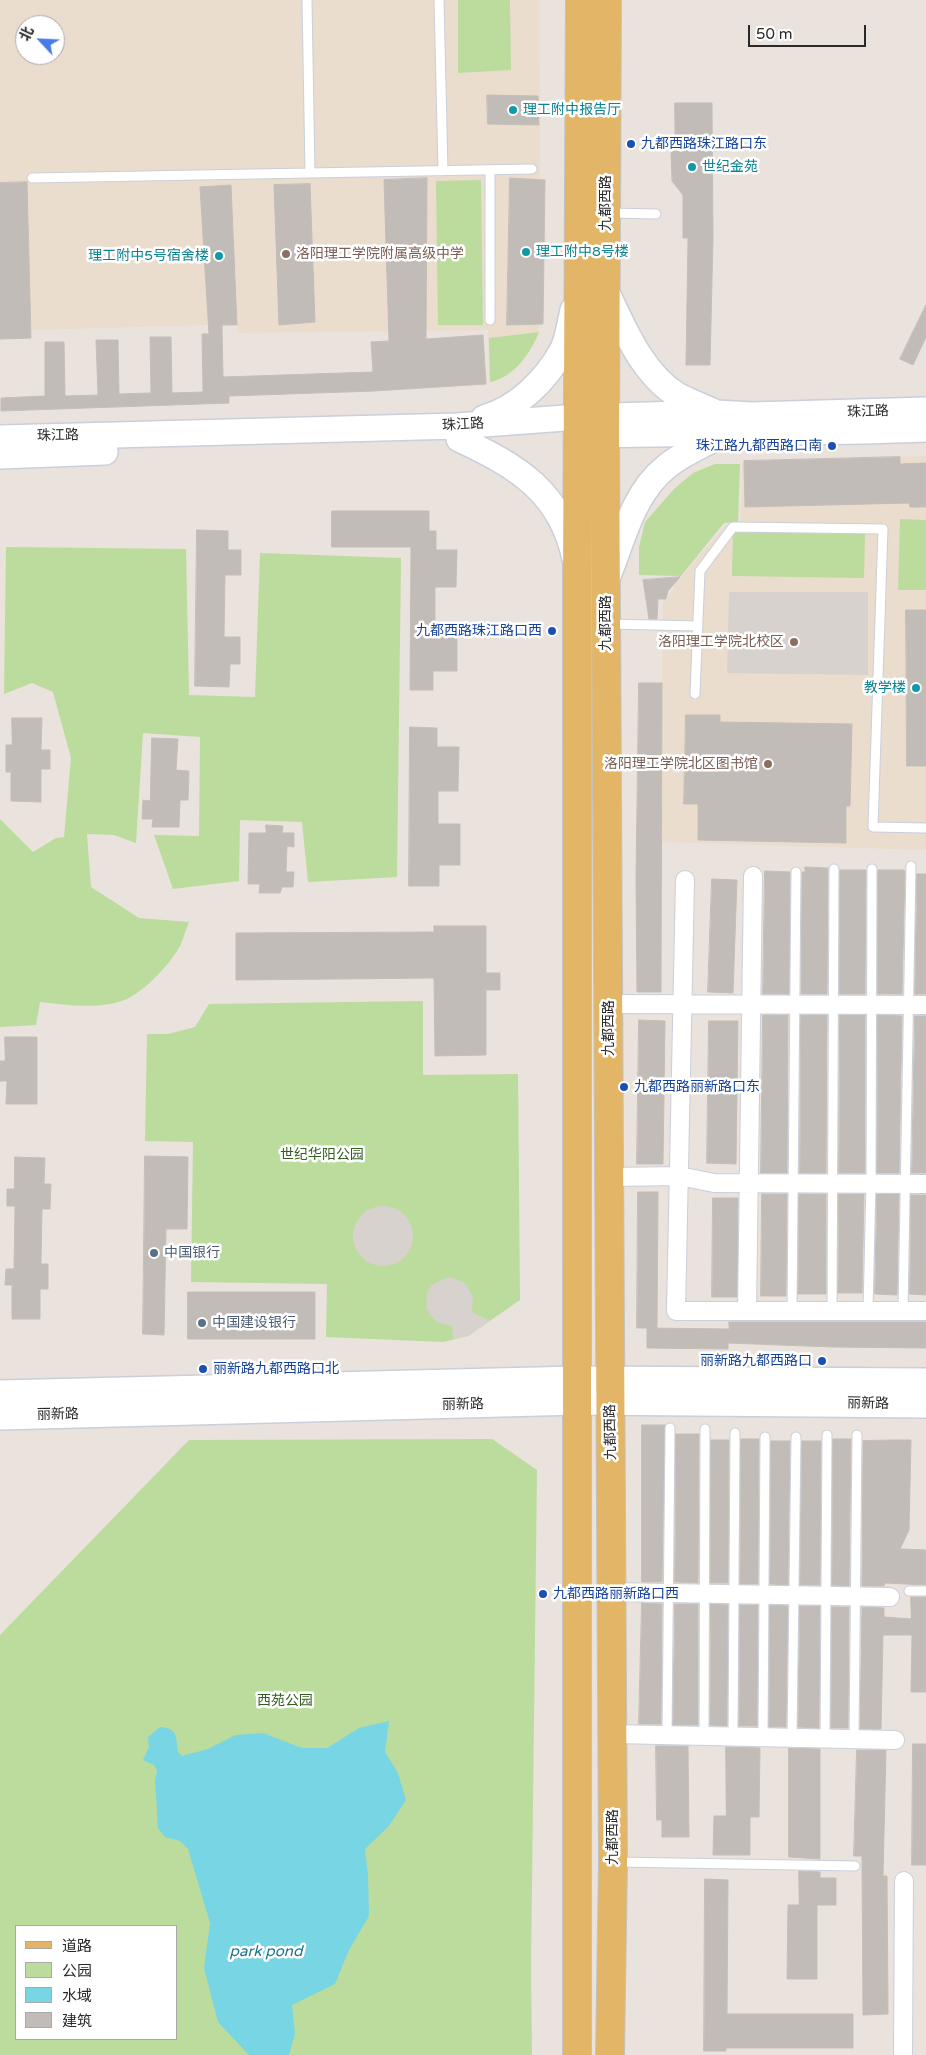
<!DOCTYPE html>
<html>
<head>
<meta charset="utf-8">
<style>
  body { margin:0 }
  #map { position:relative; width:926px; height:2055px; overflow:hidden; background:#eae2dc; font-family:"Varela Round","Noto Sans SC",sans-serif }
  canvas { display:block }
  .legend { position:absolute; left:15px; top:1925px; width:162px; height:115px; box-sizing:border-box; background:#fff; border:1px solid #a9a9a9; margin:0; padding:6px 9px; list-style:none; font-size:15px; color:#292929 }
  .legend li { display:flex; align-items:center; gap:10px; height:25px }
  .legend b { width:25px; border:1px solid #a9a9a9 }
  .north { position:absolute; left:15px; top:15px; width:50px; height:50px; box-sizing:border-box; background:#fff; border:1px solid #a9a9a9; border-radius:50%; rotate:295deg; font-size:14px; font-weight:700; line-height:20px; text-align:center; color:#292929 }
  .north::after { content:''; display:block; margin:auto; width:18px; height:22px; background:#4a7ce9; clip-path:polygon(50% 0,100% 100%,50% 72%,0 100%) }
  .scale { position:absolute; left:748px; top:25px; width:118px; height:22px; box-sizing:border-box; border:2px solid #292929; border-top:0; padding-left:6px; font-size:15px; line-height:18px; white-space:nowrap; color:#292929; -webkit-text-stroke:4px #fff; paint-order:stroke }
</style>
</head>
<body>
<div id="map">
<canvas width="926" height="2055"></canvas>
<ul class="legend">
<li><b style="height:6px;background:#e3b667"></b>道路</li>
<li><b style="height:14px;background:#bbdc9d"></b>公园</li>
<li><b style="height:14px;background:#78d5e3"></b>水域</li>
<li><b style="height:14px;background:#c2bcb8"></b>建筑</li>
</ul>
<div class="north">北</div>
<div class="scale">50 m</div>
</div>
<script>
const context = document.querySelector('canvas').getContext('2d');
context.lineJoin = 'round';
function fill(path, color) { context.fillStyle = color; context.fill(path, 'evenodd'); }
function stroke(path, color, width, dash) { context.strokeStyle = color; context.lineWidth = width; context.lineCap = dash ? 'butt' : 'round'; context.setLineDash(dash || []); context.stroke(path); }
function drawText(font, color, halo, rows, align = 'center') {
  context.font = font + ' "Varela Round","Noto Sans SC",sans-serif'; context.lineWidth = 5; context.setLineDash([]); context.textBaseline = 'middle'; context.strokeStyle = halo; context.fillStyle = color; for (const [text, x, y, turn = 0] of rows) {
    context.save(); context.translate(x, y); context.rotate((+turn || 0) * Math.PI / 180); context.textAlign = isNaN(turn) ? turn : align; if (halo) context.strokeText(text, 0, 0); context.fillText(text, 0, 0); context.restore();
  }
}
fill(new Path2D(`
  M0,0h539l1,179 5,1 -2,144 -4,1v7l-7,15 -15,20 -11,9 -16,6 -2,-52 -250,3 -1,-8h-29l-177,5 -4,-148 -27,1zM25,25h30v30h-30z
  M926,456v394l-266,-8 3,-240 4,-2 8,-15 -4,-7 10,-1 45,-52 15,-2 1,-61 2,-1z`), '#eaddcd');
fill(new Path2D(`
  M458,0h52l1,70 -53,3z
  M481,180l2,145h-45l-2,-144z
  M539,332c-8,21 -26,46 -49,50l-1,-44z
  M715,464h25l-2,58 -14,1 -43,53 -42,-1v-28l6,-25 30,-34 18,-15z
  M900,519l26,1v70h-28z
  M733,532l132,2 -1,44 -132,-2z
  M6,547l180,2 3,146 66,2 5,-144 141,5 -4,319 -89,5 -6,-60 -62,-2 -1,61 -66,8 -19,-54 45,1 1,-99 -57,-4 -7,110 -22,-8 -27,-1 4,53 48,31 50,4c-3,7 -5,15 -8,22 -9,18 -35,46 -54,55 -26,11 -60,6 -87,3l-4,23 -36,2v-208l33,33 23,-14 8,-1 7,-79 -18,-66 -21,-9 -28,11z
  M423,1001v74l95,-1 2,226 -52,36 -25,6 -117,-5 1,-53 -136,-2 2,-140 -48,-1 2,-107h21l27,-7 14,-23z
  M492,1439l45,31 -6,499 1,86h-532v-420l189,-195zM16,1926h160v113h-160z`), '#bbdc9d');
fill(new Path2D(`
  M729,592h139v83l-141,-2z
  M353 1236a30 30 0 1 1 60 0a30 30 0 1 1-60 0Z
  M445,1278h7l14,6 7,13 -1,15 18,9 -22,15 -15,3 -1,-13 -16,-4 -10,-13 1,-17 6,-8z`), '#d7d2ce');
fill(new Path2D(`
  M389,1721l-4,31 13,21 8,27 -18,27 -23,22 3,25 1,42 -20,34 -14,34 -43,21 3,29 -6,21h-40l-31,-33 -14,-54 6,-45 -22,-74 -8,-8 -15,-4 -7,-9 -3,-47 2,-11 -3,-5 -11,-5 6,-13 -1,-10 12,-10c18,1 16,10 18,25l4,4 26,-7 28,-14 27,-2 39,15h25l32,-20z`), '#78d5e3');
const building = new Path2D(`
  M487,95l51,1 1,29 -51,-1z
  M675,103h37l1,135 -3,127h-24l2,-127h-5v-43l-11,-14 -1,-28 4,-4z
  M427,178l-1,161 57,-4 3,49 -112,7 -145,5v7l-228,8v-13l44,-2v-54h19l1,54 33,-1 -2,-55h22l1,54 32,-1 -1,-56h21l1,56 31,-1 -1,-58h7l-9,-147 31,-2 6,140h-15l1,52 150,-5 -2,-30 18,-1 -5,-161z
  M510,178l35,2 -2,144 -36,1z
  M27,182l4,156 -31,1v-156z
  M310,184l5,138 -36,3 -5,-140z
  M926,305v32l-13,28 -13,-6z
  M900,457v7l26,-1v44h-16l-1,-4 -164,4 -1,-46z
  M332,511h97v20h7v19h21l-1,37h-21v44h22v40h-24v19h-23l1,-143h-79z
  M197,530l31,1v19h13v25h-16l-1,62h16v27h-10l-1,23 -34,-1z
  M680,577l-12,14 -2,8h-8l-1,20h-8l-6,-39z
  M906,610h20v156h-19z
  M639,683h23l-1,309h-24l-1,-113z
  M686,715h34v7l132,2 -2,82h-4v37l-148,-3v-36h-14z
  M12,718h30l-1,32h9v19h-9v33l-30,-1v-29h-5v-27h6z
  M410,727l27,1v19h22l-1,44h-20v33h22v41h-21v21h-30z
  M152,738l26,1 -2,31 13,1 -1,29h-8l-1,27h-27l1,-8h-11l1,-19 7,1z
  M266,825l17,1 -1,7h12v14l-7,-1 -1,26h8l-1,15h-11l-2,6h-21l1,-9h-12l1,-51h17z
  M805,867l23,1 -1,126h-26l1,-122h3z
  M840,870h26l-1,124h-25z
  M878,870h26l1,3 -3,121h-24z
  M765,871l25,1 -1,122h-26z
  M917,874h9v120h-11z
  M712,879l25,1 -4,113 -25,-1z
  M434,926h52v47h14v17h-14v65l-51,1 -1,-78 -198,2v-47l198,-1z
  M763,1015h25l-1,158h-26z
  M801,1015h26l-1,158h-26z
  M840,1015h25v158h-26z
  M878,1015l24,1 -3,157h-22z
  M915,1016h11v157h-14z
  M639,1020l26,1 -2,143h-26z
  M709,1021h29l-2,143 -29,-1z
  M5,1037h32v67h-31l1,-23h-7v-20h5z
  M145,1156l43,1 -1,72h-21l-2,106 -21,-1z
  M15,1157l30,1 -1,26h7l-1,25h-8l-1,55h7v25h-8v30h-28v-34h-7l1,-16h8l1,-63h-8v-17h7z
  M638,1192h20l-1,136h-20z
  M762,1194h25l-1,102h-25z
  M799,1194h27v100h-28z
  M839,1194h25l-2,99h-24z
  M877,1194h22l-2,101 -22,-1z
  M911,1195h15v100l-16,-1z
  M713,1198h25l-1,99h-25z
  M188,1292h127v47h-127z
  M729,1322h197v26l-94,-1 -104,-4v6l-81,-1v-20l82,1z
  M642,1425h23l-3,157h-20z
  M676,1434h23l-1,149 -23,-1z
  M741,1439h18l-1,145h-18z
  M833,1439h18l-2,147 -17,-1z
  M711,1440h18l-1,143h-17z
  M891,1440h20l-2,90 -9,19 26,1v35l-41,-2 -1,3h-22l1,-145z
  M771,1441h19l-2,144 -18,-1z
  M802,1441h19l-1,144h-20z
  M911,1597h15v95h-15l1,-57h-29l-2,94h-21l2,-122 22,1v9l27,2z
  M642,1603l20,1 -1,120h-22z
  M675,1604h23v121h-25z
  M711,1604l17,1 -1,121 -17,-1z
  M740,1605h18l-1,121h-18z
  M770,1605l18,1 -2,121h-17z
  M800,1606h20l-1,122 -21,-1z
  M832,1607h17l-1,121h-17z
  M913,1744h13v121h-14z
  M656,1746h32l1,91h-27v-17h-5z
  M726,1747l34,1 -1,69h-9v38h-37l1,-39h12z
  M789,1748l31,1v110l-31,-2z
  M857,1750h29l-3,126h4l1,138 -25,1 -1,-159h-8z
  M799,1871l21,1v6h16v27h-19v74h-30l1,-74h11z
  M705,1879l23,1 -1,134h126v34h-127v3h-22z`);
fill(building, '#c2bcb8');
stroke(building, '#c5beb6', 1);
const lane = new Path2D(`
  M307,0l3,173
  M439,0l4,171
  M490,170v150
  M32,178l500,-9
  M609,213l47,1
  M609,624l89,2
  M695,694l5,-123 33,-44 150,2 -10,298 53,1
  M792,1311l4,-439
  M832,1311l2,-442
  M868,1311l3,-128 1,-314
  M903,1311l8,-445
  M909,1591h17
  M667,1735l3,-307
  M704,1736l1,-307
  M733,1736l2,-303
  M763,1737l2,-300
  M792,1737l4,-300
  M825,1738l2,-303
  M854,1739l3,-304
  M616,1862l239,4`);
const street = new Path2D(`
  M685,880l-9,431h250
  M609,1004l317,1
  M610,1177l69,-1 35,7 212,1
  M747,1311l6,-435
  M612,1592l278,5
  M613,1734l282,6
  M903,2055l1,-174`);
const secondary = new Path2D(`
  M606,291c17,35 36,83 71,104 11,6 24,11 35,16
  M484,418c34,-10 61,-37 78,-67 6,-12 8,-28 11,-41
  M585,435l280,-4 61,-2
  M0,438l457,-12 121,-9 139,-4 35,2 174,-5
  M459,439c58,27 102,53 116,120
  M0,456l105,-4
  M606,581c16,-38 26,-87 60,-114 15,-13 36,-21 53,-31
  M0,1393l578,-14 348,2
  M0,1417l579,-15 347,3`);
const primary = new Path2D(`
  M607,0l-2,435 8,1427 -3,193
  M577,2055c2,-492 0,-984 0,-1477 0,-192 3,-385 3,-578`);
stroke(lane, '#cacfd9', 11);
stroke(street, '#cacfd9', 20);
stroke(secondary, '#cacfd9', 28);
stroke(primary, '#c3c3c3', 30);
stroke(lane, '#fff', 9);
stroke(street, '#fff', 18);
stroke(secondary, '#fff', 25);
stroke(primary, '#e3b667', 28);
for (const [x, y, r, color] of [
  [513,110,5,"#0f9aa8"],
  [631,144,5,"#1a4fb4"],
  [692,167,5,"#0f9aa8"],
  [526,252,5,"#0f9aa8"],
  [286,254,5,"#8d6e63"],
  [219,256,5,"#0f9aa8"],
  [832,446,5,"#1a4fb4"],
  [552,631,5,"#1a4fb4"],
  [794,642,5,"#8d6e63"],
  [916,688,5,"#0f9aa8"],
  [768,764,5,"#8d6e63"],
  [624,1087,5,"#1a4fb4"],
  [154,1253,5,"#5c6f8a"],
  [202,1323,5,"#5c6f8a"],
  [822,1361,5,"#1a4fb4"],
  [203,1369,5,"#1a4fb4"],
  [543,1594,5,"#1a4fb4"]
]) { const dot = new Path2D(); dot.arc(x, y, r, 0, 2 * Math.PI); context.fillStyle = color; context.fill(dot); stroke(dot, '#fff', 2); }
drawText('14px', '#0d838f', '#fff', [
  ["理工附中报告厅",523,110],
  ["世纪金苑",702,167],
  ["理工附中8号楼",536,252],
  ["理工附中5号宿舍楼",209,256,"right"],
  ["教学楼",906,688,"right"]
], 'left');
drawText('14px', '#164399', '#fff', [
  ["九都西路珠江路口东",641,144],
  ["珠江路九都西路口南",822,446,"right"],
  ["九都西路珠江路口西",542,631,"right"],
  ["九都西路丽新路口东",634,1087],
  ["丽新路九都西路口",812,1361,"right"],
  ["丽新路九都西路口北",213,1369],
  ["九都西路丽新路口西",553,1594]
], 'left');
drawText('14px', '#292929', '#fff', [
  ["九都西路",606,203,-90],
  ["珠江路",868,412,-2],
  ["珠江路",463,425,-3],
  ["珠江路",58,436,-1],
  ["九都西路",606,623,-90],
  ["九都西路",609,1028,-90],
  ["丽新路",868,1404,1],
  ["丽新路",463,1405,-1],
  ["丽新路",58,1415,-1],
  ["九都西路",611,1432,-91],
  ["九都西路",613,1837,-90]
]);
drawText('14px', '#785e54', '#fff', [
  ["洛阳理工学院附属高级中学",296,254,"left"],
  ["洛阳理工学院北校区",784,642],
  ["洛阳理工学院北区图书馆",758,764]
], 'right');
drawText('14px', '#355f20', '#fff', [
  ["世纪华阳公园",322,1155],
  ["西苑公园",285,1701]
]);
drawText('14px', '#4e5e75', '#fff', [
  ["中国银行",164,1253],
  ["中国建设银行",212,1323]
], 'left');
drawText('italic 15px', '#19748d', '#fff', [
  ["park pond",266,1952]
]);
</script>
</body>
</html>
